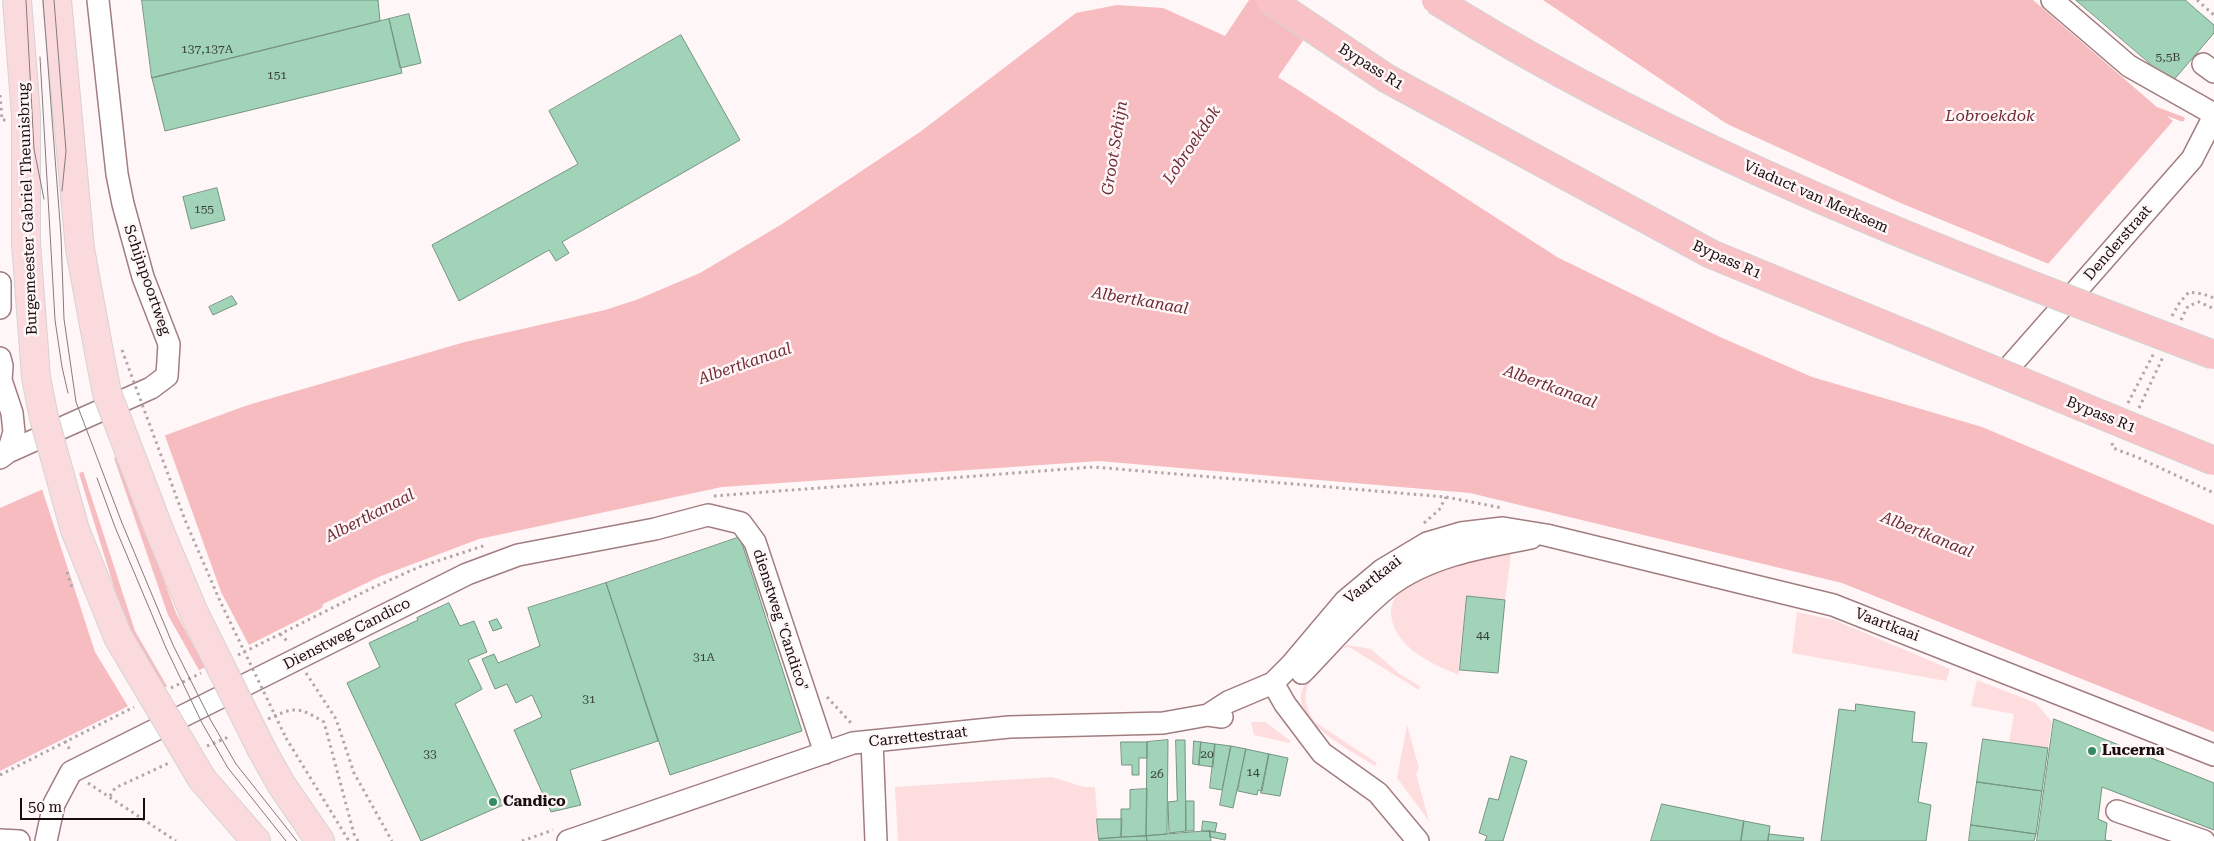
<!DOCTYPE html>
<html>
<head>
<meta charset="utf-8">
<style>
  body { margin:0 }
  #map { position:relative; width:2214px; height:841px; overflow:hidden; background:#fff6f7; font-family:"Roboto Serif",serif }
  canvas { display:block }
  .scale { position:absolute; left:20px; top:798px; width:125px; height:22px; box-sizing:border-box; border:2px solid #180c0d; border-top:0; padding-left:6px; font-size:15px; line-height:18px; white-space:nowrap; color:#180c0d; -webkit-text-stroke:4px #fff6f7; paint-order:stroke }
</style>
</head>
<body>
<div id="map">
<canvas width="2214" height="841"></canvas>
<div class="scale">50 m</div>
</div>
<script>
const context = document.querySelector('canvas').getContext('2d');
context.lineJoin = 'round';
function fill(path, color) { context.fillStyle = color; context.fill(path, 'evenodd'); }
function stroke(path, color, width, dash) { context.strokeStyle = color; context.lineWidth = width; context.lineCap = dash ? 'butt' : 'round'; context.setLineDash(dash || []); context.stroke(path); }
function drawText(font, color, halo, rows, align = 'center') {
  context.font = font + ' "Roboto Serif",serif'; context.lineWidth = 5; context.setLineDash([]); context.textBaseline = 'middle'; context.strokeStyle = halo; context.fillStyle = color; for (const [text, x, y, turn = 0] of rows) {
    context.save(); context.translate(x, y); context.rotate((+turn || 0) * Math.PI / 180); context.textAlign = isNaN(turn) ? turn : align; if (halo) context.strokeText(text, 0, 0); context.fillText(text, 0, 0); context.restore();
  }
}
fill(new Path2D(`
  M1511,554l-6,46 -37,-4 -9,79c-28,-11 -67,-29 -68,-63 0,-7 3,-15 9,-20 29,-25 74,-34 111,-38z
  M1797,612l37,8 116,49 -4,12 -154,-28z
  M1348,645l23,4 30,26 19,11 -1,4 -70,-43 -6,1c-24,25 -52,38 -28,74l62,41 -2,3c-21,-14 -92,-48 -70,-82 10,-14 26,-27 39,-38z
  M1977,680l59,23 16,19 -4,26 -39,-6 5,-28 -43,-8z
  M1251,722h14l26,19 -2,2 -35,-8z
  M1407,725l12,43 -3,6 13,47 -32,-43z
  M1052,777l32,10h11l4,54h-201l-3,-54z`), '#fedddf');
fill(new Path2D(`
  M1249,0h82l-53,77 279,180 163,80 92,40 170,50 232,98v207l-372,-149 -372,-90 -371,-32 -377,26 -243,52 -98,37 -58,28 -1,4 -322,163v-263l166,-73 82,-30 217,-63 140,-32 31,-10 64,-27 82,-49 138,-92 156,-119 41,-8 46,3 62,28z
  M1543,0h490l140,121 -125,143 -148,-61 -170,-77z`), '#f6bcc0');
fill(new Path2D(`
  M1287,0h46l-12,21z
  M1714,118l186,85 151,62 -4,2 -148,-62 -170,-77z
  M164,433l57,159 29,55 -44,22 -30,-56 -59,-160z
  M113,455l55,160 32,57 -32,16 -33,-57 -53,-163z
  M78,470l51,166 35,54 -35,18 -34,-56 -54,-166z`), '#fff6f7');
stroke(new Path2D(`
  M2158,110l24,9`), '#f6bcc0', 5);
const building = new Path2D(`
  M142,0h236l2,21 -228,57z
  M2076,0h109l29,25v8l-42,49z
  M409,14l12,49 -21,5 -11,-49z
  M389,19l13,54 -237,58 -13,-53z
  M681,35l59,105 -178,102 7,11 -13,8 -7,-11 -90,51 -27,-56 146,-81 -29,-53z
  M217,188l8,32 -34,9 -8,-32z
  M232,296l5,8 -24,11 -4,-8z
  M740,537l62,194 -132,44 -64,-192z
  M606,583l52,158 -88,29 11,35 -30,7 -37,-82 28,-13 -10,-22 -16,8 -9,-19 -12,5 -13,-30 12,-5 4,9 42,-17 -12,-38z
  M1467,596l38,4 -7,73 -38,-3z
  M449,603l11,23 14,-5 13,31 -19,8 14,29 -27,15 48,101 -82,36 -74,-158 33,-16 -11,-24 49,-23 -1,-2z
  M497,619l5,9 -9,3 -4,-9z
  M1856,704l59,8 -3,30 15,1 -9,59 13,3 -5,36h-105l18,-132 16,2z
  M2054,719l160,64v47l-112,-43 -4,32 9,4 -2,17 7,1h-75z
  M1983,739l65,9 -6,43 -65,-9z
  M1168,740l-1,94 -21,2 1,-94z
  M1176,740h9l1,91 -17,2 -1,-31 9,-1z
  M1194,741l7,1 -2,23 -6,-1z
  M1121,742h26v16h-8v17h-7v-10h-10z
  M1201,742l14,2 -2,23 -14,-2z
  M1215,744l16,2 -9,44 -12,-2z
  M1231,746l15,3 -13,59 -13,-3z
  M1246,749l23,5 -7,37 -4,-1 -1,5 -19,-4z
  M1269,754l19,4 -8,38 -19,-3z
  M1511,756l16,5 -24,80h-18l2,-5 -8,-3 10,-35 9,2z
  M1977,782l65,9 -6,43 -65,-9z
  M1147,789l-1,47 -25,1v-28h9v-19z
  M1186,801h8v30h-8z
  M1662,804l82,17 -3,20h-90z
  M1097,819h25l-1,18 -22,2z
  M1203,821l14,2 -2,9 -13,-1z
  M1744,821l26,5 -2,15h-27z
  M1971,825l65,9 -2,7h-65z
  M1210,831l1,10h-64l-1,-5z
  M1210,831l16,3 -1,6 -15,-3z
  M1769,834l35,4 -1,3h-35z
  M1146,836l1,5h-48v-2z`);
fill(building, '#a0d3b7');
stroke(building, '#749482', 1);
const minor = new Path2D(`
  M2052,0l77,66 85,48
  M2203,64l11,8
  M0,283v25
  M0,358l2,8 -1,14 11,33 2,19 -6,20
  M2012,364l180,-205 22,-43
  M0,458l8,-6 143,-64 16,-12 2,-32 -26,-67 -20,-73 -6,-30 -19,-174
  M1302,673c28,-29 55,-61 86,-86 40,-31 95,-40 143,-49
  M1273,683l12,21 37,49 56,40 40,48
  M1208,715l20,-13 45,-19 18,-18 54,-64 37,-31 45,-27 34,-10 42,-5 43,7 287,70 381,150
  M872,741l4,100
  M2117,811l87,30
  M0,840l19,1
  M46,841l8,-37 17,-32 396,-198 51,-19 137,-26 53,-14 33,8 14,19 70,211
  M568,841l285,-98 156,-16 154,-4 45,-8 14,2`);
const major = new Path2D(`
  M17,0l9,116v127l10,134
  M57,0l23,249 19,103
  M262,750l19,34 39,57
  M202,779l54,62`);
stroke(minor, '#a17d7f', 24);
stroke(major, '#d5d3d3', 30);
stroke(new Path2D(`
  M2197,0l17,15
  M0,95l2,25h4
  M2172,316l8,-14 9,-10 14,2 11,4
  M2181,320l7,-14 11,-4 15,7
  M2128,403l26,-50
  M2139,408l24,-51
  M2112,443l1,5 26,10 75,35
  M714,496l380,-29 352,30 56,11
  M1424,523l15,-13 7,-13
  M280,634l9,9
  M238,655l134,-67 47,-21 67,-22
  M306,673l30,46 18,54 38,68
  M171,688l30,-15
  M827,697l24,26
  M268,719c28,-13 30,-12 56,3l30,112 4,7
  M286,738l63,103
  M65,741l6,11
  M207,746l24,-10
  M0,775l134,-68
  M88,783l88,58
  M110,796l5,-8 54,-25
  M522,841l31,-11`), '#b1a7a8', 3, [2.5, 4]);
stroke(minor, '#fff', 21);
stroke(major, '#fbdadd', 28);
stroke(new Path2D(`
  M26,0l8,149 10,50
  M43,0l18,236 3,83 12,83 46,121 51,122 37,74 26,45 61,77
  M54,0l12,151 -4,40
  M40,57l15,263 7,47 6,26
  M97,478l18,49 51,121 36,75 26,45 58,73`), '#867b7c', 1);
const majorBridge = new Path2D(`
  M99,352l8,41 53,139 34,81 68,137
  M36,377l8,41 31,112 43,107 84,142`);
const highwayBridge = new Path2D(`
  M1270,0l116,78 325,176 503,207
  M1436,0c243,153 511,254 778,355`);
stroke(majorBridge, '#d5d3d3', 30, []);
stroke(highwayBridge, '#d5d3d3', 30, []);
stroke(new Path2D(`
  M122,350l63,170 35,81 66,137
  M67,572l5,15`), '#b1a7a8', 3, [2.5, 4]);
stroke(majorBridge, '#fbdadd', 28);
stroke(highwayBridge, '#f8c2c6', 28);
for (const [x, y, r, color] of [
  [2092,751,5,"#328c63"],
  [493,802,5,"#328c63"]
]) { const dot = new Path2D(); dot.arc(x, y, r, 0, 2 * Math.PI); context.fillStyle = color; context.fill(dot); stroke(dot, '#fff6f7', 2); }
drawText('12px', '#3a3e38', null, [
  ["137,137A",207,49],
  ["5,5B",2168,57],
  ["151",277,75],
  ["155",204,209],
  ["44",1483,635],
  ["31A",704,657],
  ["31",589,699],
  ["33",430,754],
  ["20",1207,754],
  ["14",1253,772],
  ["26",1157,774]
]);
drawText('15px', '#180c0d', '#fff6f7', [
  ["Bypass R1",1371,67,32],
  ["Viaduct van Merksem",1816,197,24],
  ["Burgemeester Gabriel Theunisbrug",28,209,-92],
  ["Denderstraat",2118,243,-49],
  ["Bypass R1",1727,260,24],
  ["Schijnpoortweg",147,280,71],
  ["Bypass R1",2101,415,22],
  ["Vaartkaai",1373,580,-38],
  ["dienstweg \"Candico\"",780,620,72],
  ["Vaartkaai",1887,625,21],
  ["Dienstweg Candico",347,634,-27],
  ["Carrettestraat",918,737,-6]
]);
drawText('bold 15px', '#180c0d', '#fff6f7', [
  ["Lucerna",2102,751],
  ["Candico",503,802]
], 'left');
drawText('italic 16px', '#6f2b35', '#fff6f7', [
  ["Lobroekdok",1990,116],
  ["Lobroekdok",1192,145,-56],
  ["Groot Schijn",1115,148,-81],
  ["Albertkanaal",1140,301,10],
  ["Albertkanaal",745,364,-19],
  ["Albertkanaal",1550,387,20],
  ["Albertkanaal",370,516,-27],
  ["Albertkanaal",1927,535,22]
]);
</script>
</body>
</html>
